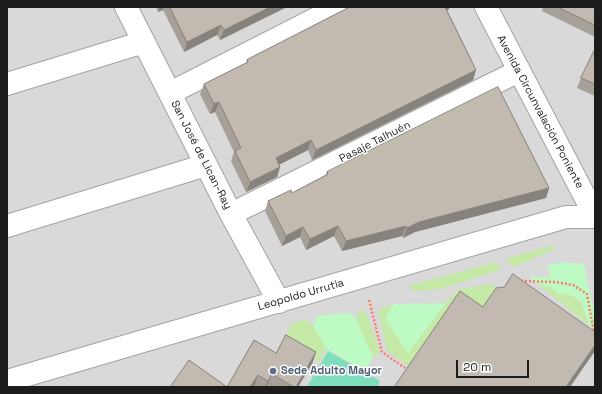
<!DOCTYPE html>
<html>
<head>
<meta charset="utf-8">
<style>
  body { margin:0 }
  #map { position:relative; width:602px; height:394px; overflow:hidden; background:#eeeae2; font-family:"Space Grotesk",sans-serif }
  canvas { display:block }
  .frame { position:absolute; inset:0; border:8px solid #1c1c1c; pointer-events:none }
  .scale { position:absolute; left:456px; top:360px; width:73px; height:18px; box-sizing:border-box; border:2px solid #1c1c1c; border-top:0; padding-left:5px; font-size:12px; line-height:14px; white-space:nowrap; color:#1c1c1c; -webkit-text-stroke:3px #fff; paint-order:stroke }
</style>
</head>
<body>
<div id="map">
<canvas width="602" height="394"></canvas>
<div class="frame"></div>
<div class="scale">20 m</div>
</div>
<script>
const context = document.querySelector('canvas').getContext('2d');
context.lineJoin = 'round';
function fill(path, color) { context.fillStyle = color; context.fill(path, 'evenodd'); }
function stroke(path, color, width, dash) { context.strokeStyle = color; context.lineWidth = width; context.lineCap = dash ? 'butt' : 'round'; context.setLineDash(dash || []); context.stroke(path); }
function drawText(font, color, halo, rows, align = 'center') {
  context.font = font + ' "Space Grotesk",sans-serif'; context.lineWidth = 3; context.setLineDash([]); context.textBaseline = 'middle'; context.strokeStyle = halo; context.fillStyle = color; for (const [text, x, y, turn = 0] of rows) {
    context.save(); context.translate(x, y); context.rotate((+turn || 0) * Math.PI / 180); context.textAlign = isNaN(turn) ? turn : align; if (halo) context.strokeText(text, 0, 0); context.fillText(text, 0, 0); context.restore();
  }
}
fill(new Path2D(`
  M7,7h588v380h-588z`), '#dad9d9');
fill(new Path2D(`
  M554,245v4l-40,18 -9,-8z
  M497,262l3,8 -60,19 -25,2 -7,-5z
  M491,284l11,8 -25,26 -68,48 -22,-16 -9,-40 16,-6 -9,14 23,35 38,-50 11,-13z
  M538,284l14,3 8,7h9l12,7 8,24z
  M360,310l7,4 13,38 -7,5 -17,-38z
  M305,319l8,6 13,24 -7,13 -34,-25 7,-13z`), '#c5e9a6');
fill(new Path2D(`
  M562,262l22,2 11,53v13l-6,-5 -8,-24 -12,-7h-9l-4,-2 -5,-5 -13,-3 -9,-7h21l-2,-12z
  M446,303l-38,50 -23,-35 9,-14z
  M347,313l7,3 2,3 17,38 -8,14 -39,-22 -13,-24 5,-9z`), '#bdfac4');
fill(new Path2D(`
  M328,351l52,30 -3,6h-70z`), '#7edebc');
const minor = new Path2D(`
  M126,7l105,207 48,88
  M7,84l137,-42
  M170,93l169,-86
  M231,214l288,-143
  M7,226l199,-61
  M7,381l559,-164h29`);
const tertiary = new Path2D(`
  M486,7l109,209`);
stroke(minor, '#a3a3a3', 24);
stroke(tertiary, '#a3a3a3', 24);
stroke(new Path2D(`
  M521,281l34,1 18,3 14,9 8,44
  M369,300l13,52 23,16`), '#fb7a66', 2.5, [2, 2]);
stroke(minor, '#fff', 22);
stroke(tertiary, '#fff', 22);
fill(new Path2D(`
  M156,7h56l1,1 1,-1h73l-67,33 -3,-5 -33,17 -21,-42 -5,2z
  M543,7h52v30l-53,-26z
  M348,8l101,1 -2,1 29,60 -3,10 -161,80 -4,-10 -29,15 1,2 -3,10 -31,15 -15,-31 3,-9 -19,-40 -5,2 -10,-20 4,-10 42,-21 1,-3z
  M595,49v47l-18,-8 4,-10z
  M327,172l222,16 -3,10 -131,34 -12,6 -1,-2 -60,15 -8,-15 -28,14 -6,-13 -18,9 -17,-35 3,-10 24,-8 33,-17z
  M316,352l-4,12 -14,23h-29l-2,-1v1h-97h57l49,-34z`), '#a7a098');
fill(new Path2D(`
  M160,7h4l-1,3 -5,2z
  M270,7h17l-67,33 4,-10z
  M442,7h8l-1,2 -9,5z
  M221,25l-4,10 -33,17 3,-10z
  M476,70l-3,10 -161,80 4,-10z
  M219,102l-4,10 -5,2 4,-10z
  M311,140l-3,10 -36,18 4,-10z
  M280,167l-3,10 -31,15 4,-10z
  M549,188l-3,10 -131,34 -12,6 4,-10 12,-6z
  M338,226l-4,10 -28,14 4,-11z
  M406,226l-4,10 -60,15 4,-10z
  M303,227l-3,10 -18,9 4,-10z
  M595,345v6l-25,36h-4z
  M316,352l-4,12 -14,23h-2z
  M272,374l-5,12v1h-2l3,-6z
  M258,375l-4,12h-4z`), '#88827c');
const building = new Path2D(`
  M170,7h42l1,1 1,-1h56l-46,23 -3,-5 -34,17z
  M350,7h95l31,63 -160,80 -5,-10 -35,18 4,9 -30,15 -15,-31 6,-3 -22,-46 -5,2 -10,-20 44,-22 -1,-2z
  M558,7h37v18z
  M595,49v35l-14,-6z
  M498,87l51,101 -130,34 -12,6 -1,-2 -60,15 -8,-15 -28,13 -7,-12 -17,9 -18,-35 23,-11 1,3 36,-19 -1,-2z
  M513,274l82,58v13l-29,42h-172l66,-96 23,16 13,-19 8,-1z
  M286,335l30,17 -20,35h-2l-22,-13 -4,7 -10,-6 -8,12h-80l19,-27 38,27 27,-47 22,13z`);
fill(building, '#c2bab1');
stroke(building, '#88827c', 1);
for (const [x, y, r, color] of [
  [273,371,4,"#5c6f8a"]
]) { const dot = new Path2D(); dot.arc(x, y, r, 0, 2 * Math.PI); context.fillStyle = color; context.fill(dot); stroke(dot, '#fff', 1.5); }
drawText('11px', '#1c1c1c', '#fff', [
  ["Avenida Circunvalación Poniente",540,112,62],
  ["Pasaje Talhuén",375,142,-27],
  ["San José de Lican-Ray",201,155,63],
  ["Leopoldo Urrutia",301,295,-16]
]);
drawText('bold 11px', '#4e5e75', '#fff', [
  ["Sede Adulto Mayor",281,371]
], 'left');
</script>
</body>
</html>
